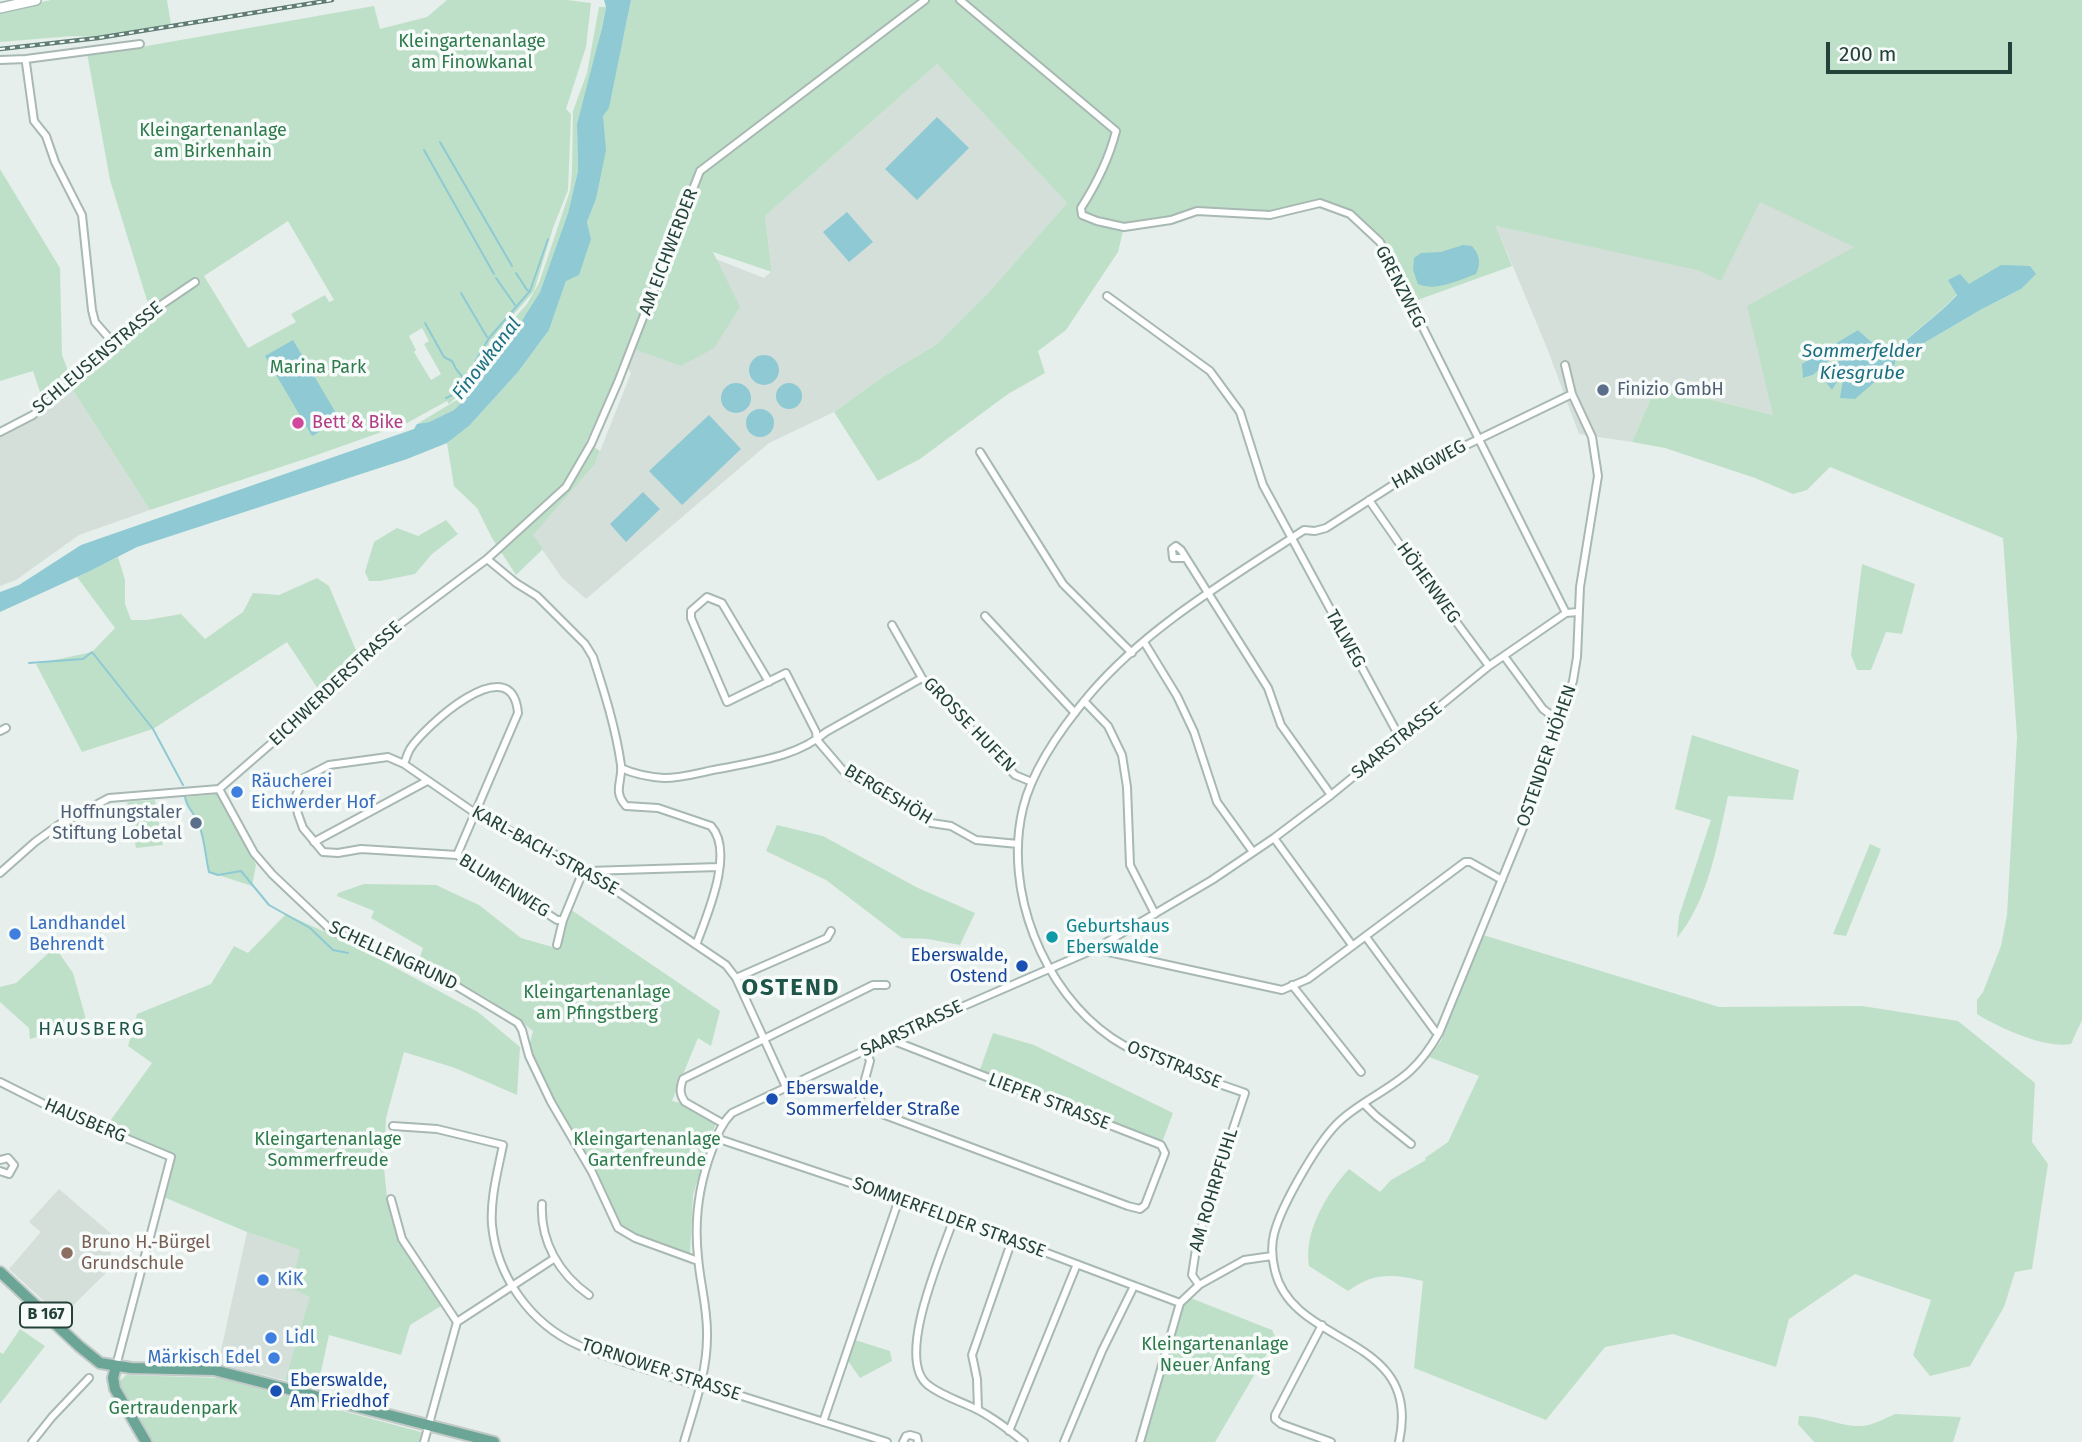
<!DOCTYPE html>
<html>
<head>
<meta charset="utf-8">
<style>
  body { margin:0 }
  #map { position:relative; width:2082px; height:1442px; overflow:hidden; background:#e6efeb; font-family:"Fira Sans",sans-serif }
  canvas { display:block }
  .scale { position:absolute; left:1826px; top:42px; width:186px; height:32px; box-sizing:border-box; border:4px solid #24423a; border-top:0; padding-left:9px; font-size:21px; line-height:24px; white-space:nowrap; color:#24423a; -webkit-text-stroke:5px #f7fbf9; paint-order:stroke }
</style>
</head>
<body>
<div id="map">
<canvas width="2082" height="1442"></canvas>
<div class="scale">200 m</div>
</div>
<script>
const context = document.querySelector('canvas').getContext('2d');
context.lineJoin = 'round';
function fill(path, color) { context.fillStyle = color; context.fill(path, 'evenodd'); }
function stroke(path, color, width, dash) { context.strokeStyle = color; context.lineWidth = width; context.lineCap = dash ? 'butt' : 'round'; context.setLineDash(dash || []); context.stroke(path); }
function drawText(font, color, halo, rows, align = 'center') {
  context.font = font + ' "Fira Sans",sans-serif'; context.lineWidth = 7; context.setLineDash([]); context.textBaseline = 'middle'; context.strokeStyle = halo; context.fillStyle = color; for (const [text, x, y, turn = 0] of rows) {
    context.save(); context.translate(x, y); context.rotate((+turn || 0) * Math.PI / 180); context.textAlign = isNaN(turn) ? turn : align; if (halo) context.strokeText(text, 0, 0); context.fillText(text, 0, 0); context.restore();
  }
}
fill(new Path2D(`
  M1698,0l156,247 -81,168 -117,-29 -24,56 -53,-8 -32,-86 -51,-122 131,28z
  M937,64l130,139 -79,90 -51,51 -53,32 -50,36 -65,31 -183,156 -24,-21 -30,-43 63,-71 36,-91 -4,-6 33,-78 38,-37 66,26 8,-7 -7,-55z
  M72,389l78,121 -71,25 -63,45 -16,6v-149l37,-19z
  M59,1189l56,48 -9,36 -45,44 -52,-48 32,-37 -12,-10z
  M247,1232l53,18 11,46 -26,84 -67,-16z`), '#d4dfda');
fill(new Path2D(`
  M51,0h116l4,24 -76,13 -22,-1 -73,6v-30z
  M447,0h120l24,3 -5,44 -20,62 5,5 -3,76 -15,38 -19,63 -34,39 -24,43 -17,22 -10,9 -2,-3 -40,22 -93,33 -164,54 -78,-121 45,-39 27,-30 37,-30 -32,17 -39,-127 -23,-127 54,-6 233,-41 6,23 47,-12zM288,221l46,79 -5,2 -4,-7 -34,19 5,8 -48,26 -44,-72zM422,328l7,13 -5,3 17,30 -10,6 -17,-28 2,-2 -7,-14z
  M631,0h1451v1020l-11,24c-25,5 -72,-16 -94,-30v-14l6,-8 18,-46 6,-31 10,-178 -14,-199 -173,-71 -23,23 -14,4 -38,-16 -90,-30 -33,-6 24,-56 117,29 -26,-109 107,-59 -94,-45 -39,79 -24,-11 -201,-44 16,40 -100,36 -33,-60 -29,-28 -30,-11 -50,12 -73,-4 -26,9 -47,7 -6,25 -52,78 -28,21 7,22 -37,21 -88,65 -42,22 -44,-69 50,-36 53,-32 51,-51 79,-90 -130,-139 -172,152 7,56 -59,-20 27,55 -26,41 -33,18 -50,-18 -45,94 14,9 -5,13 -62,71 10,14 -27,26 -24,-37 -15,-30 -23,-22 -7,-43 22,-17 49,-54 31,-42 17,-49 25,-42 -4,-17 9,-23 7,-83 6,-9zM2021,289l-39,20 -87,51 -57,20 4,-24 -5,-3 -24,22 -9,3 29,-31 25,-17 28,25 7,-1c19,-23 45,-38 64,-60z
  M599,7h7l-10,49 -19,68 1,47 -10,42 -28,79 -33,52 -34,47 -19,19 -25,12 -12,2 43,-26 10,-12 31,-53 26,-29 12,-21 31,-92 2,-19 1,-61 14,-38z
  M0,169l60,99 2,87 8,21 -27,25 -10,-30 -33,10z
  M446,520l12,14 -26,20 -17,20 -35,7h-11l-4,-9 9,-30 23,-14 21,8z
  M118,557l7,23v24l6,16h16l34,-6 24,25 38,-27 10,-19 26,2 38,-17 12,8 29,69 -38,37 -33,-50 -134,87 -71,23 -46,-88 56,-12 23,-24 -38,-51z
  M1862,564l53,20 -13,50 -16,-2 -15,38h-14l-6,-15z
  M1692,735l107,35 -6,30 -65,-4c-11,49 -19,103 -51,142l2,-22 32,-96 -36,-11z
  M217,794l39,71 -4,21 -43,-14c-4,-17 -4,-35 -11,-50 -5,-10 -11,-14 -12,-25z
  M155,800l8,45 -27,3 -9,-46z
  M777,825l46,11 93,51 59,26 -15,32 -32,-6 -26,-1 -76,-58 -60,-29z
  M1870,844l11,5 -35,87 -13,-2z
  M364,884l72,1 43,20 42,33 35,10 5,-6 9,-33 150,102 -9,35 -13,-8 -26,63 12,3 32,18 -23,73 -3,59 -66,-25 -8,-10 -22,-50 -47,-79 -19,-40 5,-19c-34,-28 -75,-51 -115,-68l5,-15 -52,-30 3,-7 -37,-15 1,-3z
  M286,914l65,30 127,68 42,35 -3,48 -62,-27 -51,-16 -18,66 -2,50 3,29 16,49 38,60 -31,19 -9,30 -72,-20 -12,54 -32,-9 25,-83 -19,-9 9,-38 -53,-18 -86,-36 10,-39 -66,-29 47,-65 -24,-17 9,-32 74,-30 23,-38 14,7z
  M1483,935l236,72 143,-1 96,15 77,62 -3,59 16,22 -16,105 -17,3 -11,35 -34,59 -40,10 -17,-21 18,-55 -76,-26 -66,45 -13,48 -103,-33 -68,13 -59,73 -132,-52 9,-87c-30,-7 -49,-9 -75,10l-39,-25c-6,-34 18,-73 40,-97l31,23 11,-12 35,-20 -1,-2 23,-16 31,-66 -50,-19 12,-16z
  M55,947l18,26 14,50 -57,16 -1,-11 -29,-26v-15l16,-4z
  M993,1033l41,12 139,68 -12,32 -183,-70z
  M1188,1297l84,33 4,8 -61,104h-73l42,-140z
  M20,1329l25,17 -45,58v-52l3,2z
  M855,1340l35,11 2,10 -32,17 -12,-17z
  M126,1375l93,3 202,54 -1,10h-270l-28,-53 -2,-8z
  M1895,1414l66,3 -8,25h-139l-16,-18 1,-8c21,-1 41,11 63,10 11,-1 22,-7 33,-12z`), '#bfe0c8');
fill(new Path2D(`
  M604,0h27l-22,108 -6,8 3,34 -10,49 -9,23 4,17 -12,36 -13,6 -17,49 -31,42 -49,54 -22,17 -40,16 -270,88 -47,24 -90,41v-20l19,-7 62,-40 333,-116 3,-5 12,-2 25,-12 19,-19 34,-47 33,-52 28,-79 10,-42 -1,-47 25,-96 4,-21z
  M937,117l32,31 -52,52 -32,-31z
  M847,212l26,30 -24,20 -26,-30z
  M1463,245l9,1c8,9 9,18 4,28 -17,6 -40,18 -58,10l-5,-14 1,-12 7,-5 20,-1z
  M2001,265l29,1 6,8 -15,15 -39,20 -87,51v4l-40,35 -15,-1 3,-18h-5l-6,10 -7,-9 17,-25 -5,-3 -24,22 -10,3 -1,-14 56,-34 28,25 7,-1c19,-22 44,-37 64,-59l-9,-15 12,-6 9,10z
  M293,340l47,80 -28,16 -47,-80z
  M749 370a15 15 0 1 1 30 0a15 15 0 1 1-30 0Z
  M776 396a13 13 0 1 1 26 0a13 13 0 1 1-26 0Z
  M721 398a15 15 0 1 1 30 0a15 15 0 1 1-30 0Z
  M746 423a14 14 0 1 1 28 0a14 14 0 1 1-28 0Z
  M709,415l32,34 -59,56 -33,-34z
  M643,492l17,17 -34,33 -16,-18z`), '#8ec9d4');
stroke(new Path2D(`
  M440,142l72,124
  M424,150l70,124
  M516,273l11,17 3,1
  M496,278l19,27
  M461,293l26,44
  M425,323l19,34 8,4 4,8 9,11
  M446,398l11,-5 32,-55 41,-47 18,-52
  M29,663l54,-4 9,-7 61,77 30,56
  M185,797c2,11 9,16 13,25 7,16 7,33 11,50l9,3 23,-4 28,34 41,23 23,22 15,3`), '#8ec9d4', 2);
const minor = new Path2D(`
  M960,0l156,131c-7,28 -19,52 -35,77l1,7 15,6 27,6 47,-7 26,-9 73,4 50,-12 30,11 30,28 186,371
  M0,60l26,-1 114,-15
  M26,63l8,58 12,15 9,26 27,53 10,95 3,12 21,24
  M1107,296l103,75 30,41 23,73 137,253
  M0,432l33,-17 83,-69 26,-28 53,-36
  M980,452l83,132 69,69
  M1369,500l48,69 72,97
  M1185,558h-12l-1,-9 4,-3 5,4 87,138 13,37 50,70
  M487,559l29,24 21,13 48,48 8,13c11,34 23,72 28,108 2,16 -9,26 5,41l32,2 53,18c24,26 -4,89 -15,119
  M985,616l90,97
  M892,625l30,53 93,97 17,7
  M1144,642l33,54 17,36 23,70 36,50
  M1504,656l39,53 8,6 11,3
  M769,682l-47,-79 -15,-6 -16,14v7l36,84 59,-29 30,59 1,8 29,34 85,49 20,3 25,14 42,4
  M1084,701l24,25 14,29 5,32 3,78 25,49
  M0,731l6,-3
  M404,764c2,-5 3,-10 6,-15 14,-22 102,-103 108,-36l-61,142
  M621,768c13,6 29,9 43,10 21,0 40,-7 60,-10 35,-7 74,-12 102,-36l96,-54
  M219,789l35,64 18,21 60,57 39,14 34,19 38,14 75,45 4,7 7,26 22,46 41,70 26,56 17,10 63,23
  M1274,838l78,107
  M314,842l113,-61
  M588,871l131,-4
  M0,873l35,-31 25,-18 49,-26 110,-9 69,-60 87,-86 112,-84 79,-72 25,-43 27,-62 82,-211 225,-171
  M563,920h-6l-100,-65 -96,-6 -23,4 -15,-1 -20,-24 -5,-14 -3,-16 9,-20 25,-13 59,-8 16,7 71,49 112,58 139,94 10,13 50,109
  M1366,937l69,94 4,2
  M557,945l6,-25 21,-51
  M1095,949l187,41 26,-11 157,-117h5l32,18
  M736,978l91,-40 4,-7
  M1292,985l69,87
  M866,1050l4,11 -12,44 270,101 12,3 5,-4 20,-52 -4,-8 -272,-106
  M0,1082l44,22 127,53 -55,209
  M1364,1104l12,12 35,28
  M722,1123l-37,-21c-6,-8 -5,-14 -2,-23l190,-94h13
  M393,1126l44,3 66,16c-5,25 -13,54 -11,80 5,52 39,99 86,120 37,17 79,26 117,40h12l180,57
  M716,1138l238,80 226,85
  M0,1160l8,-2 6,7 -5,9 -9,-3
  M391,1199l11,40 55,83
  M542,1204c-2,37 17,70 47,91
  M954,1218c-11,33 -60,141 -26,167 14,11 32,16 48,24 17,8 33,21 48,33
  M1199,1285l-7,-10 4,-26 12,-46 37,-110c-44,-16 -94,-29 -133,-55 -69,-47 -109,-148 -89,-230 10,-41 40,-82 67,-114 58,-68 140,-115 214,-164l11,1 11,-3 95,-61 151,-73
  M1322,1325l-47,90v4l6,5 50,18
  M978,1410l-1,-31 -5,-24 40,-115
  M823,1422l76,-223
  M1009,1431l68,-167
  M32,1442l20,-25 37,-39
  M424,1442l33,-120 98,-64
  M684,1442c10,-35 23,-69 23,-105 1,-28 -7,-53 -9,-80 -4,-37 1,-73 14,-107 5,-14 9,-26 20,-37l172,-81 191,-83 117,-69 62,-42 57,-43 158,-129 77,-53 12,-1
  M903,1442l3,-6 4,-1 7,2 1,5
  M1064,1442l38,-91 32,-65
  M1140,1442l40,-139 19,-18 45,-25 28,-4
  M1399,1442c24,-109 -105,-93 -124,-171 -3,-12 -4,-25 -1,-37 7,-28 45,-95 67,-114 21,-19 48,-30 69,-49 12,-11 21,-24 29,-38l86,-210 48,-142 4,-24 3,-70 18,-111 -6,-39 -20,-43 -7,-29`);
const secondary = new Path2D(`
  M0,8l36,-8`);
const primary = new Path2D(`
  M0,1272l79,74 21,17 31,5 83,2 280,72
  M116,1366l-3,12 2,11 31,53`);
stroke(minor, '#a8b8b2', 10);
stroke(secondary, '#a4bbb3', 12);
stroke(primary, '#c2cac8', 14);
stroke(minor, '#fff', 6);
stroke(secondary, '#fff', 9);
stroke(primary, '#6aa596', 10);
const rail = new Path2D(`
  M0,49l98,-11 234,-38`);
stroke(rail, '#5f7d75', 4.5);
stroke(rail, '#f7fbf9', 2, [5]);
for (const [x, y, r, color] of [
  [1603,390,7,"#5c6f8a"],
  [298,423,7,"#d1479c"],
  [237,792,7,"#3f7fe0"],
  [196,823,7,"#5c6f8a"],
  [15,934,7,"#3f7fe0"],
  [1052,937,7,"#0f9aa8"],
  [1022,966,7,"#1a4fb4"],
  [772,1099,7,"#1a4fb4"],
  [67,1253,7,"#8d6e63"],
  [263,1280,7,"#3f7fe0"],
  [271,1338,7,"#3f7fe0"],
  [274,1358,7,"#3f7fe0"],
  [276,1391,7,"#1a4fb4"]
]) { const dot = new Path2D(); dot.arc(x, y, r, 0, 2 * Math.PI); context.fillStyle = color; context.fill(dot); stroke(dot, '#f7fbf9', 2.5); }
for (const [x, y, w] of [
  [46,1315,52]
]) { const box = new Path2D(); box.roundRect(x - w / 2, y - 12.5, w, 25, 5); context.fillStyle = '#f7fbf9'; context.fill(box); stroke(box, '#24423a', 2); }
drawText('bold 16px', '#24423a', null, [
  ["B 167",46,1315]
]);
drawText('18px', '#2d7a4b', '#f7fbf9', [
  ["Kleingartenanlage",472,42],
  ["am Finowkanal",472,63],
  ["Kleingartenanlage",213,131],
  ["am Birkenhain",213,152],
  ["Marina Park",318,368],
  ["Kleingartenanlage",597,993],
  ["am Pfingstberg",597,1014],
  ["Kleingartenanlage",328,1140],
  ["Sommerfreude",328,1161],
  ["Kleingartenanlage",647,1140],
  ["Gartenfreunde",647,1161],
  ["Kleingartenanlage",1215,1345],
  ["Neuer Anfang",1215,1366],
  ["Gertraudenpark",173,1409]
]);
drawText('18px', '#24423a', '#f7fbf9', [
  ["AM EICHWERDER",669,252,-69],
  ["GRENZWEG",1400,287,63],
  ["SCHLEUSENSTRASSE",98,358,-40],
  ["HANGWEG",1429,465,-29],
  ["HÖHENWEG",1428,583,54],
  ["TALWEG",1345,639,61],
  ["EICHWERDERSTRASSE",336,684,-43],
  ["GROSSE HUFEN",969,725,46],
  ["SAARSTRASSE",1397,741,-39],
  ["OSTENDER HÖHEN",1547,756,-71],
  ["BERGESHÖH",888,795,31],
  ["KARL-BACH-STRASSE",545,851,29],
  ["BLUMENWEG",504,886,32],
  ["SCHELLENGRUND",393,956,25],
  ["SAARSTRASSE",912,1029,-25],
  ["OSTSTRASSE",1174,1065,22],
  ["LIEPER STRASSE",1049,1102,21],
  ["HAUSBERG",85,1121,23],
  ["AM ROHRPFUHL",1214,1190,-73],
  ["SOMMERFELDER STRASSE",949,1218,20],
  ["TORNOWER STRASSE",661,1370,18]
]);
drawText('18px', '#4e5e75', '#f7fbf9', [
  ["Finizio GmbH",1617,390],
  ["Hoffnungstaler",182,813,"right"],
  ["Stiftung Lobetal",182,834,"right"]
], 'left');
drawText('18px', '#b23c85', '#f7fbf9', [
  ["Bett & Bike",312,423]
], 'left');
drawText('18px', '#366cbe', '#f7fbf9', [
  ["Räucherei",251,782],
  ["Eichwerder Hof",251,803],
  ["Landhandel",29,924],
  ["Behrendt",29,945],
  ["KiK",277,1280],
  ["Lidl",285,1338],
  ["Märkisch Edel",260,1358,"right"]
], 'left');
drawText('18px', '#0d838f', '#f7fbf9', [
  ["Geburtshaus",1066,927],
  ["Eberswalde",1066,948]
], 'left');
drawText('18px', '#164399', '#f7fbf9', [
  ["Eberswalde,",1008,956,"right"],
  ["Ostend",1008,977,"right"],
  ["Eberswalde,",786,1089],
  ["Sommerfelder Straße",786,1110],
  ["Eberswalde,",290,1381],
  ["Am Friedhof",290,1402]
], 'left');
drawText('18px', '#785e54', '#f7fbf9', [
  ["Bruno H.-Bürgel",81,1243],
  ["Grundschule",81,1264]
], 'left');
drawText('italic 19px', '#1c6f80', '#f7fbf9', [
  ["Sommerfelder",1862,352],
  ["Kiesgrube",1862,374],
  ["Finowkanal",487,359,-52]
]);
context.letterSpacing = '2px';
drawText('19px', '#1f5548', '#f7fbf9', [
  ["HAUSBERG",92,1030]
]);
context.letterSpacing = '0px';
context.letterSpacing = '2px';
drawText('bold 24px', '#1f5548', '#f7fbf9', [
  ["OSTEND",791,988]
]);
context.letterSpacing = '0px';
</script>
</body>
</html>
